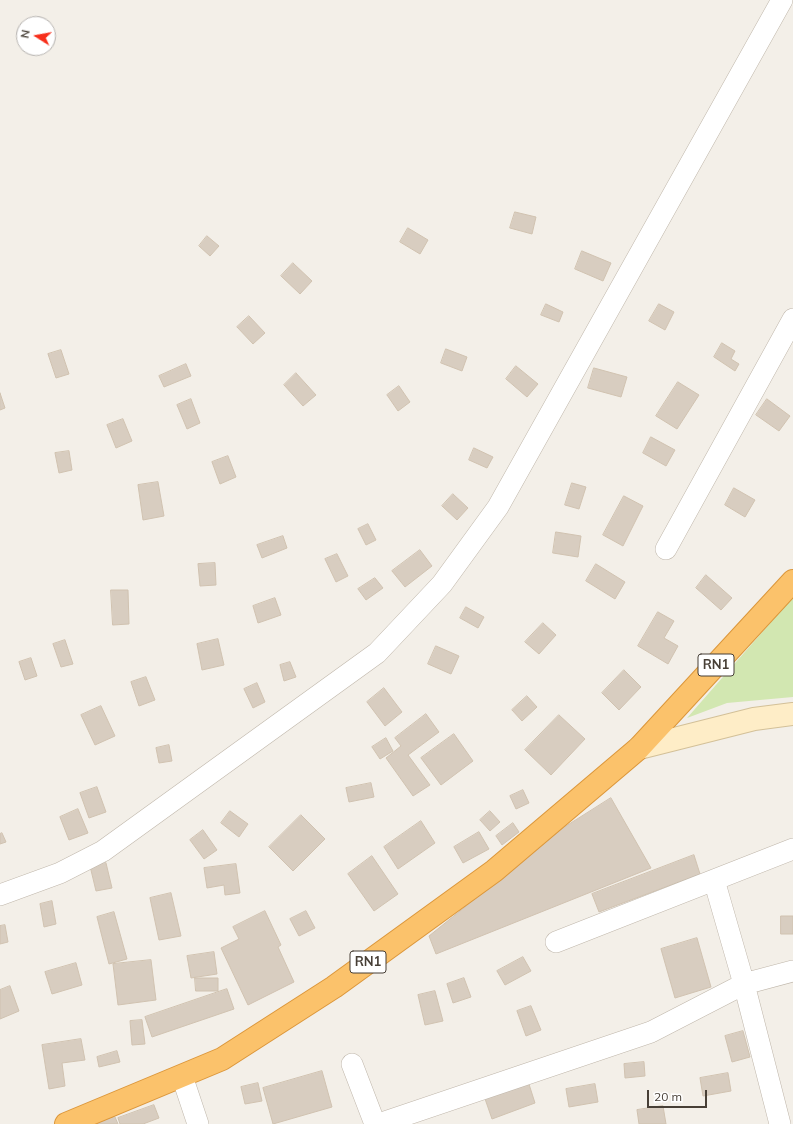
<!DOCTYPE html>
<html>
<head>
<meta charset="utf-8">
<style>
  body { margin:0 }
  #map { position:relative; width:793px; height:1124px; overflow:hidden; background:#f3efe8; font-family:Mulish,sans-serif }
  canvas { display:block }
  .north { position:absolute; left:16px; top:16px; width:40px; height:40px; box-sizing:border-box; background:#fff; border:1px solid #b5b2af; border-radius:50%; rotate:281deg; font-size:11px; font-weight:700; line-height:16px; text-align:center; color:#473f36 }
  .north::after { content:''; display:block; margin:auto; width:14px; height:18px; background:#f72f1b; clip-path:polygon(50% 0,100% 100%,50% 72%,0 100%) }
  .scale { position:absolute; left:647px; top:1090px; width:60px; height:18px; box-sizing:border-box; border:2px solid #473f36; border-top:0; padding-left:5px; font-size:12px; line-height:14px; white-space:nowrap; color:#473f36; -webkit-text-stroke:3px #fff; paint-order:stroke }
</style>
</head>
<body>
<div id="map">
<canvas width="793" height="1124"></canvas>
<div class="north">N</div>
<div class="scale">20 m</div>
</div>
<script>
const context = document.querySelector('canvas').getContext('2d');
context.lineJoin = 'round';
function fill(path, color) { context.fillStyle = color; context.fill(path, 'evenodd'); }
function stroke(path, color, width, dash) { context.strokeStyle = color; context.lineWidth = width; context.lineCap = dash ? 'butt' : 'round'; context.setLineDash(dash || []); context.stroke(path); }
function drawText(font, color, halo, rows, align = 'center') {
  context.font = font + ' Mulish,sans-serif'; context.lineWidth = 3; context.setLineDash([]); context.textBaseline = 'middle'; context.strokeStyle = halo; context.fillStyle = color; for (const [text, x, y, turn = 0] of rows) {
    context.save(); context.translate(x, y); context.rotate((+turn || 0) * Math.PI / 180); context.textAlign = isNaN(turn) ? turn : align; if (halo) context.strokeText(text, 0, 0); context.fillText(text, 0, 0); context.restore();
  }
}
fill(new Path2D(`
  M793,597v100l-66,6 -40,15z`), '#d2e7b1');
const building = new Path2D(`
  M515,212l21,5 -4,17 -22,-6z
  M408,228l20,12 -8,14 -20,-12z
  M207,236l12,10 -9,10 -11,-10z
  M582,251l29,12 -8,18 -28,-12z
  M293,263l19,18 -12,13 -19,-18z
  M546,304l17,8 -4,10 -18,-7z
  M659,304l15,8 -9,18 -16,-9z
  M249,316l16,17 -12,11 -16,-17z
  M722,343l13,8 -4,8 8,5 -4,7 -21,-14z
  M446,349l21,8 -5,14 -21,-8z
  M61,350l8,24 -13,4 -8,-24z
  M186,364l5,12 -27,11 -5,-11z
  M516,366l22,18 -11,13 -21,-18z
  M594,368l33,9 -6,20 -33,-9z
  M296,373l20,22 -13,11 -19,-21z
  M678,382l21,13 -22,34 -21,-13z
  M399,386l11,16 -12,9 -11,-16z
  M0,393l5,15 -5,2z
  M191,399l9,24 -13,6 -10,-24z
  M767,399l23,17 -11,15 -23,-16z
  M123,419l9,22 -16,7 -9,-23z
  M651,437l24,13 -9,16 -23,-13z
  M474,448l19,9 -6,11 -18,-8z
  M69,451l3,19 -13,3 -4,-20z
  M228,456l8,21 -16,7 -8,-22z
  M158,482l6,34 -21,4 -5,-35z
  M572,483l14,4 -7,22 -14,-4z
  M734,488l21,12 -10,17 -20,-12z
  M453,494l15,14 -11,12 -15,-14z
  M624,496l19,10 -20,40 -20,-11z
  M368,524l8,16 -10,5 -8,-16z
  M556,532l25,4 -3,21 -25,-4z
  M283,536l4,12 -25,10 -5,-13z
  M420,550l12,16 -27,21 -13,-16z
  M337,554l11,22 -12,6 -11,-23z
  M215,563l1,22 -16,1 -2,-22z
  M596,564l29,18 -10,17 -29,-18z
  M706,575l26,23 -11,12 -25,-22z
  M375,578l8,10 -17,12 -8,-11z
  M111,590h17l1,34 -16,1z
  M275,598l6,17 -23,8 -5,-17z
  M466,607l18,10 -6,11 -18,-10z
  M658,612l16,9 -10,17 14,8 -10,18 -30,-18z
  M543,623l13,12 -17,19 -14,-12z
  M218,639l6,26 -22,5 -5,-26z
  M65,640l8,24 -12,3 -8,-23z
  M436,646l23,10 -8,18 -23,-10z
  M31,658l6,18 -12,4 -6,-18z
  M290,662l6,15 -12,4 -4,-16z
  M624,670l17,17 -22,23 -17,-17z
  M146,677l9,23 -16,6 -8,-24z
  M257,683l8,19 -12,6 -9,-19z
  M384,688l18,24 -17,14 -18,-24z
  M527,696l10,11 -15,14 -10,-11z
  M101,706l14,30 -20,9 -14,-30z
  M426,714l13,18 -31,23 22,30 -17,11 -27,-38 15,-12 -6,-8z
  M559,715l26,24 -34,36 -26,-25z
  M454,734l19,27 -32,24 -20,-27z
  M386,738l7,13 -13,8 -8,-12z
  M169,745l3,16 -13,2 -3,-15z
  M371,783l3,14 -25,5 -3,-14z
  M97,787l9,25 -17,6 -9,-25z
  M523,790l6,13 -13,6 -6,-13z
  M611,798l40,70 -215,86 -7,-18 134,-108z
  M78,809l10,24 -19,7 -9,-23z
  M230,811l18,13 -9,13 -18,-14z
  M490,811l10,11 -10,9 -10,-11z
  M301,815l24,24 -32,32 -24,-24z
  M421,821l14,22 -37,26 -14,-22z
  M513,823l6,9 -17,13 -6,-9z
  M203,830l14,20 -13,9 -14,-19z
  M479,832l10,17 -26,14 -9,-16z
  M2,833l4,9 -6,2v-10z
  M694,855l6,19 -101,38 -7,-18z
  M372,856l26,38 -24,17 -26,-37z
  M106,863l6,25 -16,3 -6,-25z
  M236,864l4,29 -15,2 -1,-10 -17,3 -3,-20z
  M171,893l10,43 -22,4 -9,-42z
  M52,901l4,23 -12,3 -4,-23z
  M265,911l16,34 -3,2 16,35 -46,23 -27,-57 18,-9 -6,-12z
  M306,911l9,17 -16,8 -9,-17z
  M114,912l13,47 -18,5 -12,-47z
  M781,916h12v18h-12z
  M5,925l3,17 -8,2v-18z
  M697,938l14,49 -36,11 -14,-49z
  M214,952l3,22 -26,4 -4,-22z
  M523,957l8,14 -26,14 -8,-14z
  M151,960l5,40 -38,5 -5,-41z
  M76,963l6,22 -30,9 -7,-22z
  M195,978h23v13h-22z
  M464,978l7,19 -18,6 -6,-19z
  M10,986l9,25 -19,8v-29z
  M227,989l7,20 -82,28 -7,-20z
  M435,991l8,30 -18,4 -7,-30z
  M531,1006l10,24 -15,6 -9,-25z
  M142,1020l3,24 -13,1 -2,-24z
  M743,1031l7,26 -18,5 -7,-26z
  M81,1039l4,21 -23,3 3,23 -16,3 -7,-44z
  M117,1051l3,11 -21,5 -2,-10z
  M644,1062l1,14 -20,2 -1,-14z
  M322,1071l10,36 -59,17 -10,-36z
  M728,1073l3,18 -28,5 -3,-18z
  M527,1078l8,25 -43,16 -9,-26z
  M258,1083l4,18 -17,3 -4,-17z
  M595,1084l3,18 -29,5 -3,-18z
  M154,1105l5,13 -16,6h-23l-2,-6z
  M663,1106l3,18h-27l-2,-14z
  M115,1117l3,7h-23z`);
fill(building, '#d8cdc0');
stroke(building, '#d0c2b0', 1);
const street = new Path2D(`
  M666,549l127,-230
  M714,880l30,104 36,140
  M0,895l60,-22 43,-22 274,-198 65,-69 56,-77 284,-507
  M556,942l237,-93
  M352,1064l23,60
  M182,1076l16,48
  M379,1124l272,-92 93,-48 49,-13`);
const secondary = new Path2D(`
  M639,748l115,-29 39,-5`);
const highway = new Path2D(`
  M66,1124l156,-65 112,-72 160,-116 145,-123 154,-167`);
stroke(street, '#bfb6aa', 22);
stroke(secondary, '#d3c098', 24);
stroke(highway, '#db963a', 24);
stroke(street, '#fff', 21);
stroke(secondary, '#feedc7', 22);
stroke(highway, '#fbc26b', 22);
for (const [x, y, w] of [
  [716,665,36],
  [368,962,36]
]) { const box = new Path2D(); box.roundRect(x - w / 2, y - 11, w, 22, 3); context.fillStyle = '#fff'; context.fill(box); stroke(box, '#473f36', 1); }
drawText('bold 13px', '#473f36', null, [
  ["RN1",716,665],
  ["RN1",368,962]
]);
</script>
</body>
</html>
